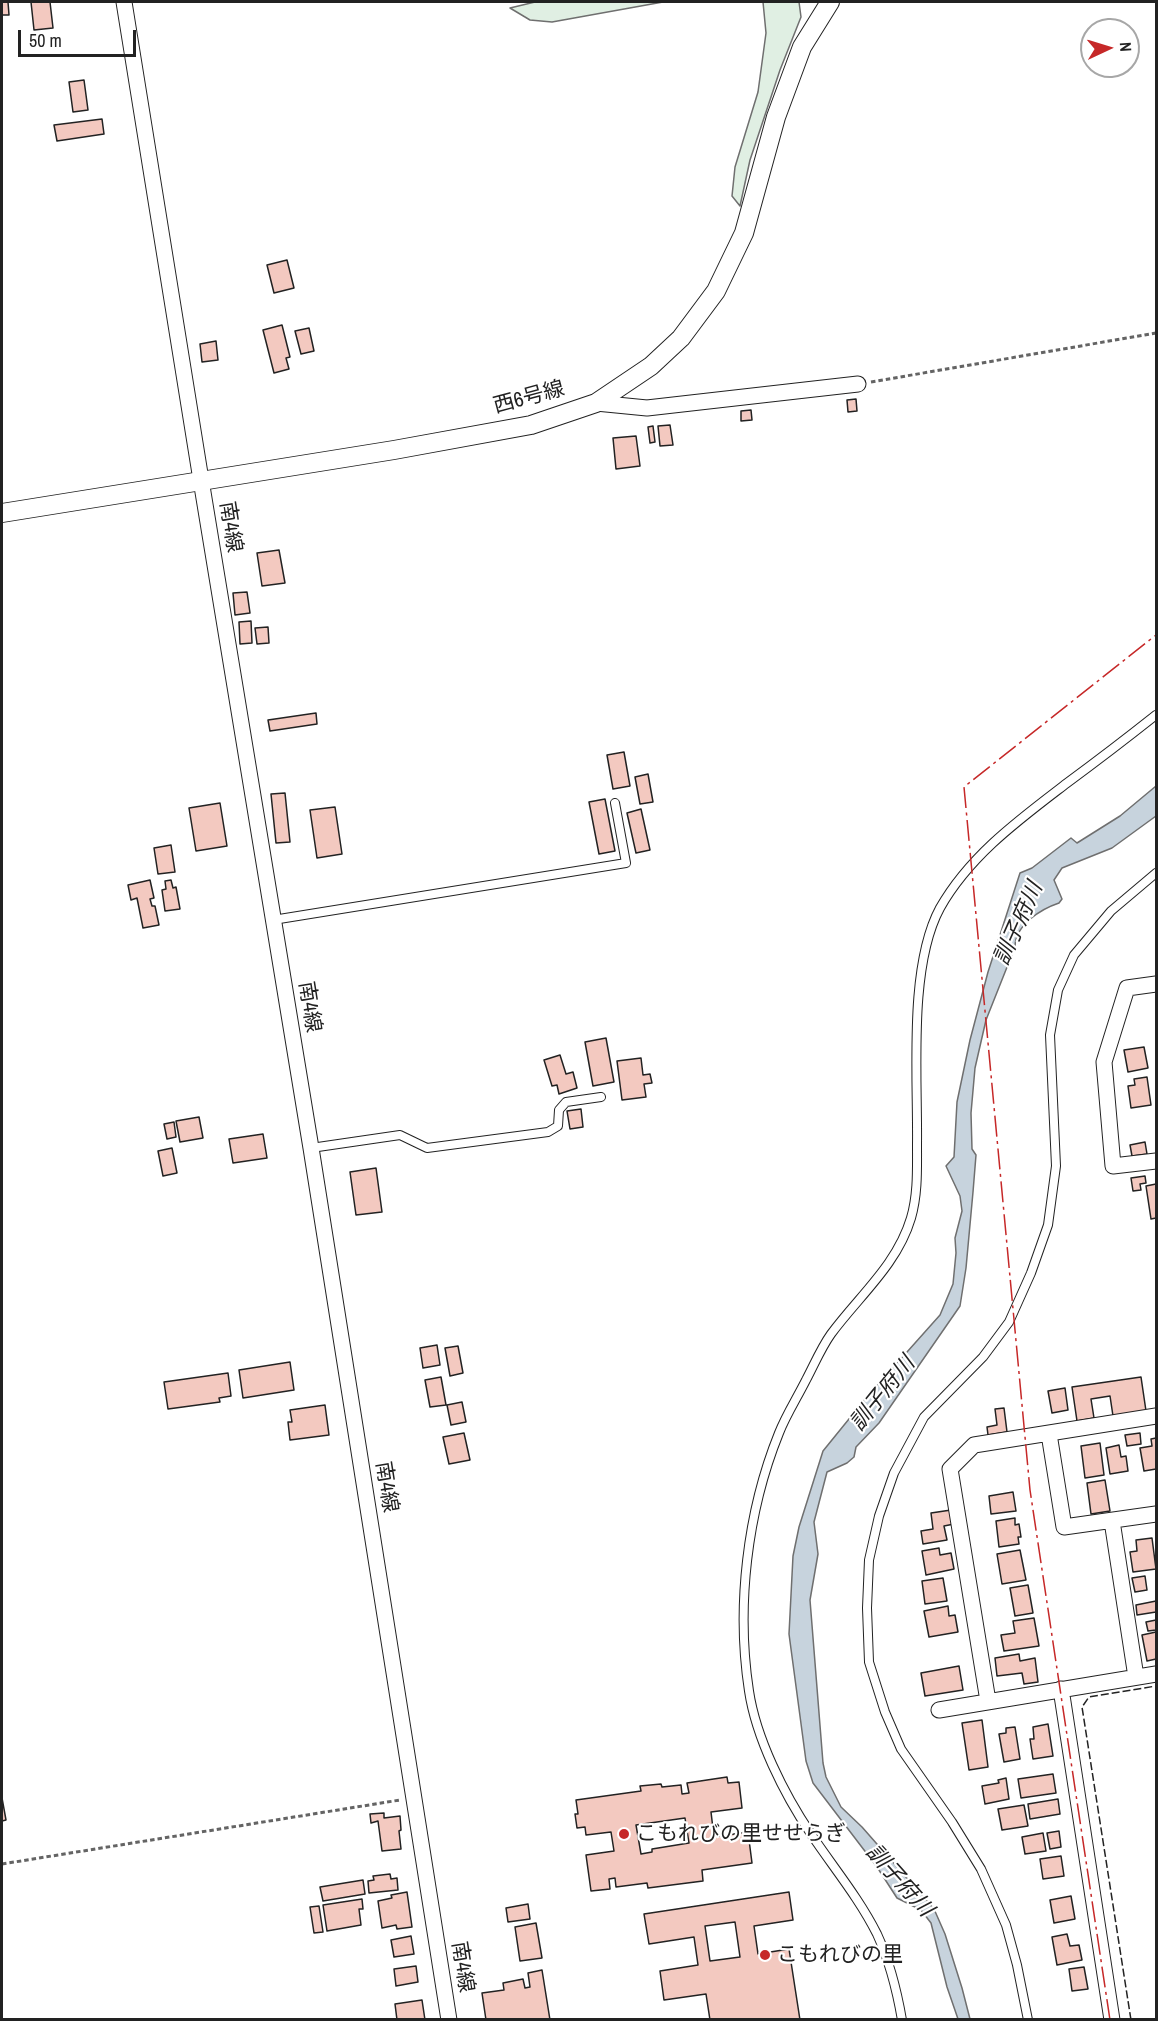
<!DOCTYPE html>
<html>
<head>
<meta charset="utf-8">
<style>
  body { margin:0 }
  #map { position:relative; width:1158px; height:2021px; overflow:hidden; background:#fff; font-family:"Archivo Narrow",sans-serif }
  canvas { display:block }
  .frame { position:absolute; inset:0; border:3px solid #222; pointer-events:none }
  .north { position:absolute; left:1080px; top:18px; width:60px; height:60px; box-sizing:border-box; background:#fff; border:2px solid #a7a7a7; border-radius:50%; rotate:86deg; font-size:16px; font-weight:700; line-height:24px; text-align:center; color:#222 }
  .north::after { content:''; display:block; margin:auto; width:21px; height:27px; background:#c62828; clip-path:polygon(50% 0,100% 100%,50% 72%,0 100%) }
  .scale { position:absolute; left:18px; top:30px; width:118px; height:27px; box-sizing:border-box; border:3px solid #222; border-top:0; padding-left:8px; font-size:18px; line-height:21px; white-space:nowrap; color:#222; -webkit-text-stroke:4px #fff; paint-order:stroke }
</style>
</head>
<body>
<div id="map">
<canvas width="1158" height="2021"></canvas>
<div class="frame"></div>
<div class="north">N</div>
<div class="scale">50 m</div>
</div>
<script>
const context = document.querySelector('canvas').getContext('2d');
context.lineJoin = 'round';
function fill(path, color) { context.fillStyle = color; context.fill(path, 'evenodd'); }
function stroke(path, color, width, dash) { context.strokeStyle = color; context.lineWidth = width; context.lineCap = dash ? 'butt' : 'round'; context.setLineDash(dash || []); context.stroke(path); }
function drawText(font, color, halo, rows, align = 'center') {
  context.font = font + ' "Archivo Narrow","Noto Sans JP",sans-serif'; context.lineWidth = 4.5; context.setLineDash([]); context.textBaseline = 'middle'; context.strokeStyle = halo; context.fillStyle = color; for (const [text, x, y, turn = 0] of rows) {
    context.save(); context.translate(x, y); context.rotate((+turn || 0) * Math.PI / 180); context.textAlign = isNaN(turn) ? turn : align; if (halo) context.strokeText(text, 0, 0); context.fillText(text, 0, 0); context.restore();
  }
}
const green = new Path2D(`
  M535,2h128l-111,20 -22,-2 -20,-12z
  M763,2h36l2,15 -21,53 -30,90 -10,46 -8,-10 3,-29 23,-75 8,-59z`);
fill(green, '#e0efe3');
stroke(green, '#6f6f6f', 1.5);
const water = new Path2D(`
  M1156,786v30l-44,32 -50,20 -8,12 8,19 -3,4c-18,6 -44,22 -44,44l-29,73 -11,48 -4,45 1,36 4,6 -3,37 -7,76 -6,38 -81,117 -23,24 -2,10 -7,6 -20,9 -13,50 4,32 -8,46 13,163 3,14 15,30 21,20 72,82 11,25 17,54 8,31h-12l-11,-32 -16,-64 -10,-13 -24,-12 -20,-31 -64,-84 -7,-22 -17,-127 4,-78 6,-29 24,-76 43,-53 74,-83 13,-31 3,-31 -1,-15 7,-27 -2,-15 -14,-30 8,-9 3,-55 13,-62 18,-68 32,-99 12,-5 39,-30 6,5 43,-27z`);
fill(water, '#c7d3dd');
stroke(water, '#6f6f6f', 1.5);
const building = new Path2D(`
  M2,2h6l1,13h-7z
  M31,2h19l3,26 -19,2z
  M84,80l4,30 -15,2 -4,-30z
  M102,119l2,15 -47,7 -3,-16z
  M287,260l7,28 -20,5 -7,-28z
  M282,325l8,32 -4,1 3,11 -15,4 -11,-43z
  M309,328l5,23 -13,3 -6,-23z
  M216,341l2,19 -16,2 -2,-18z
  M856,399l1,12 -9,1 -1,-12z
  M751,410l1,10 -11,1v-10z
  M670,425l3,20 -13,1 -2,-20z
  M653,426l2,16 -5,1 -2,-16z
  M636,436l4,30 -24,3 -3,-31z
  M279,550l6,33 -23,3 -5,-33z
  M247,592l3,21 -15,2 -2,-22z
  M251,621l1,22 -12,1 -1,-22z
  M268,627l1,16 -12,1 -2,-16z
  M316,713l1,11 -47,7 -2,-11z
  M624,752l6,34 -17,3 -6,-34z
  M648,774l5,28 -13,2 -5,-27z
  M285,793l5,49 -14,1 -5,-49z
  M605,799l10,52 -16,3 -10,-52z
  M220,803l7,43 -31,5 -7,-43z
  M335,807l7,47 -25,4 -7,-48z
  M641,809l9,41 -14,3 -9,-40z
  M171,845l4,27 -17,2 -4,-26z
  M150,880l4,18 -4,1 2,7h3l4,19 -16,3 -6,-30 -6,2 -3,-15z
  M171,880l2,8 3,-1 4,22 -15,2 -3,-21 4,-1 -1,-8z
  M606,1038l8,44 -21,4 -8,-44z
  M1144,1047l4,21 -20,4 -4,-22z
  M560,1055l6,19 7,-2 4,16 -18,6 -2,-9 -5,1 -8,-26z
  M641,1058l2,17 7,-1 2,9 -8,1 2,13 -24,3 -5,-39z
  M1147,1077l4,28 -20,3 -3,-22 7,-1 -1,-6z
  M581,1109l2,18 -13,2 -3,-18z
  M199,1117l4,21 -23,4 -4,-21z
  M174,1122l2,15 -9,2 -3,-15z
  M263,1134l4,24 -34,5 -4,-24z
  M1145,1142l2,12 -15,2 -2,-11z
  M172,1148l5,25 -14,3 -5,-25z
  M376,1168l6,44 -26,3 -6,-43z
  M1145,1176l1,7 -6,1 1,6 -8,1 -2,-13z
  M1156,1184v34l-5,1 -5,-33z
  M437,1345l3,20 -17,3 -3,-20z
  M458,1346l5,27 -13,3 -5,-28z
  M290,1362l4,28 -51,8 -4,-28z
  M228,1373l3,23 -12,2 1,4 -52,7 -4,-27z
  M441,1377l5,28 -16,2 -5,-27z
  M1141,1377l5,34 -33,5 -3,-20 -19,3 3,19 -17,3 -5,-34z
  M1065,1388l3,22 -16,3 -4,-22z
  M462,1402l4,20 -15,3 -4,-20z
  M325,1405l4,30 -39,5 -2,-18h4l-2,-12z
  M1004,1408l3,24 -19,3 -1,-8 10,-2 -2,-16z
  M464,1433l6,27 -21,4 -6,-27z
  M1140,1433l1,11 -14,2 -2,-11z
  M1156,1438v31l-12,2 -4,-23 12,-2 -1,-7z
  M1100,1443l4,32 -19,3 -4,-32z
  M1119,1445l2,12 5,-1 2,15 -18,3 -4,-26z
  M1105,1480l5,31 -19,3 -4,-31z
  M1013,1492l3,19 -25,3 -2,-18z
  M951,1510l3,14 -10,2 3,14 -24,4 -2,-13 12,-2 -2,-16z
  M1015,1518v7l4,-1 2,13h-3l1,7 -20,3 -3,-26z
  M1152,1538l4,31 -23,3 -3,-20 7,-1 -1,-11z
  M939,1548l1,7 11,-2 3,16 -28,6 -4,-24z
  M1020,1550l6,30 -24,4 -5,-30z
  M1145,1576l2,14 -12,2 -3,-14z
  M943,1578l4,23 -22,3 -3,-23z
  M1028,1585l5,28 -18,3 -5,-28z
  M1156,1601v11l-19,3 -1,-10z
  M948,1606l1,10 6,-1 3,17 -29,5 -5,-26z
  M1034,1618l5,28 -35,5 -3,-16 14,-2 -2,-12z
  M1156,1620v10l-8,1 -2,-9z
  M1156,1632v27l-9,2 -5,-26z
  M1019,1654l1,7 15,-3 3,24 -14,2 -2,-11 -25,3 -2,-18z
  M959,1666l4,24 -38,6 -4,-23z
  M982,1720l6,47 -19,3 -7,-47z
  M1048,1724l5,32 -20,3 -3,-20h4l-1,-12z
  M1015,1727l5,32 -16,3 -5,-28 7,-1v-5z
  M1053,1774l3,19 -35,5 -3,-19z
  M727,1777l1,6 11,-1 3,26 -31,4 3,25 34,-5 4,31 -50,7 1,11 -55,7 -1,-5 -31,4 -1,-9 -6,1 1,10 -19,2 -5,-36 28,-4 -3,-19 -25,3 -1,-8 -8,1 -2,-14h3l-2,-14 65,-9 -1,-5 21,-2 1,3 19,-2 1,9 7,-1 -2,-10zM685,1818l4,25 -37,6v3l-11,2 -5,-29z
  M1006,1778l3,21 -24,5 -3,-18 17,-3 -1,-3z
  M2,1798l4,22 -4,1z
  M1058,1799l2,15 -30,5 -2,-15z
  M1024,1805l4,21 -26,4 -4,-21z
  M384,1813v5l16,-2 1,14 -2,1 2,18 -19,2 -4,-30 -7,2 -1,-9z
  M1059,1831l2,16 -11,2 -3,-16z
  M1043,1833l3,18 -21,3 -3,-17z
  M1061,1856l3,20 -21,3 -3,-20z
  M390,1874l1,5 6,-1 1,12 -29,3 -1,-12 6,-1 -1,-4z
  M363,1880l2,14 -42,7 -3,-14z
  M407,1892l5,35 -15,2 -1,-4 -14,3 -4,-27 14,-3 -1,-3z
  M789,1892l4,28 -39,6 4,28 31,-5 11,71h-90l-4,-26 -42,6 -4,-29 38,-6 -4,-28 -45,7 -5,-30zM735,1922l5,35 -30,4 -5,-35z
  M1071,1896l4,23 -21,4 -4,-23z
  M362,1899l1,10h-4l2,16 -34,6 -4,-26z
  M528,1904l2,15 -22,3 -2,-14z
  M319,1906l4,26 -9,1 -4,-26z
  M536,1923l6,35 -22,3 -5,-34z
  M1067,1934l3,12 9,-1 3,15 -25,5 -5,-28z
  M411,1936l3,18 -20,3 -3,-17z
  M416,1966l2,16 -22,4 -2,-17z
  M1084,1967l4,22 -16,2 -3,-22z
  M542,1970l8,50h-64l-4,-27 22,-3 -1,-7 20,-4 2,9 5,-1 -2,-14z
  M422,2000l3,20h-28l-2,-16z`);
fill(building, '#f3c9c0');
stroke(building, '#222', 1.5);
const service = new Path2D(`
  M273,920l353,-57 -11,-60
  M311,1148l89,-13 27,13 121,-16 10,-6 1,-16 7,-8 35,-5
  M902,2020c-5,-29 -13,-60 -25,-86 -18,-36 -44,-67 -66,-100 -27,-40 -55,-96 -62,-143 -13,-84 -2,-179 30,-258 7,-18 18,-35 27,-53 8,-15 15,-32 25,-46 28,-38 66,-69 80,-116 7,-24 6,-49 6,-74 1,-67 -9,-177 23,-236 30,-53 80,-89 127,-125 30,-22 60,-45 89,-68
  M1028,2020l-11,-55 -11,-40 -25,-56 -29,-47 -51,-73 -16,-37 -16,-50 -2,-54 2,-48 10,-44 15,-43 30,-56 59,-60 26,-35 22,-49 17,-48 8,-59 -6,-131 8,-45 16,-35 37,-44 45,-38`);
const minor = new Path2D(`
  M124,2l77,478 110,668 138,872
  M596,403l51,5 211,-24
  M1156,984l-29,4 -23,74 9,104 43,-5
  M1049,1434l15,93 92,-13
  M1112,1521l24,156
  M1061,1689l51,331
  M988,1701l-38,-232 24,-24 182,-29
  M939,1710l217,-36`);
const tertiary = new Path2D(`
  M2,513l392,-63 137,-25 65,-22 55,-37 30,-28 35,-47 28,-58 32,-116 26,-70 28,-45`);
stroke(service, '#222', 10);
stroke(minor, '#222', 17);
stroke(tertiary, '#222', 20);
stroke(new Path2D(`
  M871,382l285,-49
  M2,1864l398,-64`), '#646464', 3, [4.5, 3]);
stroke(service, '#fff', 8);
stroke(minor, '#fff', 15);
stroke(tertiary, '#fff', 18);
stroke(new Path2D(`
  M1131,2020l-49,-313 7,-10 67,-11`), '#222', 1.5, [8, 3]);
stroke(new Path2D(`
  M1110,2020l-80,-530 -66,-703 192,-152`), '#c62828', 1.5, [21, 4.5, 3, 4.5]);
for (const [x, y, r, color] of [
  [624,1834,6,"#c62828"],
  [765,1955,6,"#c62828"]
]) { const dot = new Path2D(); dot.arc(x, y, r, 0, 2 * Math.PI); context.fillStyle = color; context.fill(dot); stroke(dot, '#fff', 2); }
drawText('21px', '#222', '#fff', [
  ["西6号線",529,398,-15],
  ["南4線",230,527,81],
  ["南4線",309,1007,81],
  ["南4線",386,1487,81],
  ["南4線",462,1967,81]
]);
drawText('21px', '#222', '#fff', [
  ["こもれびの里せせらぎ",636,1834],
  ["こもれびの里",777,1955]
], 'left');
drawText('italic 22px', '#222', '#fff', [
  ["訓子府川",1019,924,-66],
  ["訓子府川",883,1394,-51],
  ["訓子府川",899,1881,48]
]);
</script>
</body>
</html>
